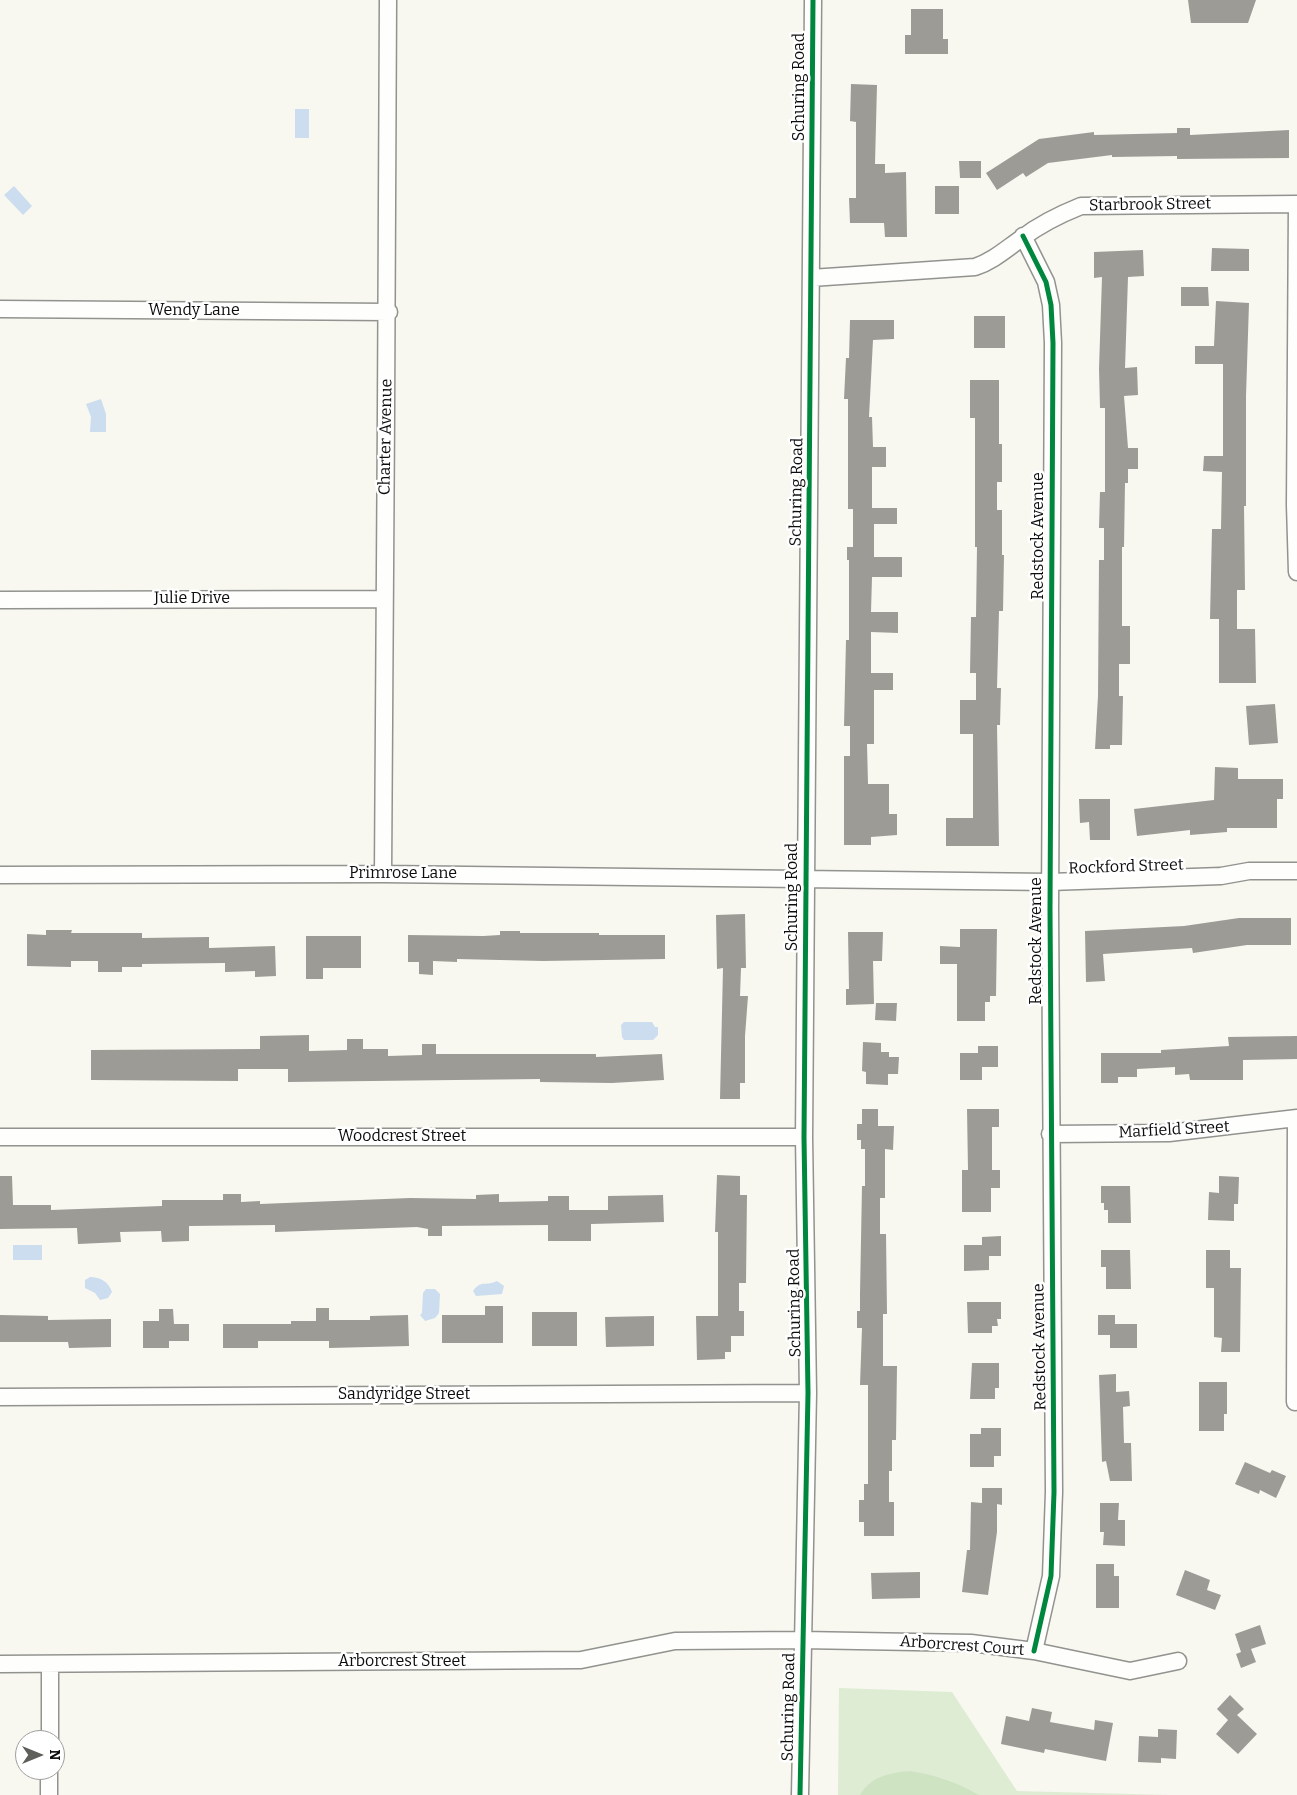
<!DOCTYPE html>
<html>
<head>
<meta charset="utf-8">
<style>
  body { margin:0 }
  #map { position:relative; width:1297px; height:1795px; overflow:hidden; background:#f8f8f0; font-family:Bitter,serif }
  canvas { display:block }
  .north { position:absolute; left:15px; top:1730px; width:50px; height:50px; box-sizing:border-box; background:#fff; border:1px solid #9e9e9e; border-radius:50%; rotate:90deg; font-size:14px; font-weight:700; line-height:20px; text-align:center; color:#0c0c0c }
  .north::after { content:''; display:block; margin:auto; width:18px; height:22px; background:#5f5f5c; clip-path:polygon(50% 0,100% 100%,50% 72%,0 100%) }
</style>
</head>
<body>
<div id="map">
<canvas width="1297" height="1795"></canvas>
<div class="north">N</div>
</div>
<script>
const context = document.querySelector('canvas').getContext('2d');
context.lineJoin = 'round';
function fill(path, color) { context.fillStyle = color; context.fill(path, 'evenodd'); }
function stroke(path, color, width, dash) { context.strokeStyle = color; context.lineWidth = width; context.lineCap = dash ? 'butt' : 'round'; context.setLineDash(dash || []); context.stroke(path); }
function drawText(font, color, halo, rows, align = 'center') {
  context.font = font + ' Bitter,serif'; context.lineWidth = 5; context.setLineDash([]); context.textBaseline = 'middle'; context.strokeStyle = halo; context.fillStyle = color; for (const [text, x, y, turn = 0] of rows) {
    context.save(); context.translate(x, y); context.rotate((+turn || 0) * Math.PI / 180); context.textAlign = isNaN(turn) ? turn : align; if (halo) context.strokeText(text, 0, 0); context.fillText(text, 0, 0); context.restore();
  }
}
fill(new Path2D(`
  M839,1688l113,4 65,99 153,4h-332z`), '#deecd3');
fill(new Path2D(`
  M910,1771c26,4 46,11 69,24h-119c11,-19 29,-22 50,-24z`), '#cee3c2');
fill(new Path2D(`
  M309,109v29h-14v-29z
  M14,186l18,20 -9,9 -19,-20z
  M101,399l5,15v18h-16l1,-15 -5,-13z
  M624,1022h28l3,5h3v8l-5,5h-29l-2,-3 -1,-12z
  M13,1245h29v15h-29z
  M90,1277c10,0 19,5 22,15l-4,6 -8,2 -5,-7 -10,-5v-8z
  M497,1281l7,5 -2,8 -26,2 -3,-5c9,-12 11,-4 24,-10z
  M426,1289h9l5,5 -1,19 -4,5 -10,3 -5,-6 2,-2 1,-20z`), '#cbddee');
fill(new Path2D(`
  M1188,0h68l-8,23h-57z
  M911,9h32v30h5v15h-43v-19h6z
  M851,84l26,1 -2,79h10v9l21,-1 1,65h-22l-1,-14h-34l-1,-25h7v-76l-6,-1z
  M1177,128h13v7l99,-5v28l-112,1v-3l-65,1v-2l-64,8 -22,14 -3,-4 -26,17 -11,-17 53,-34 55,-7v3l83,-2z
  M959,161h22v17h-21z
  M935,186h24v28h-24z
  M1212,248l37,1v22h-38z
  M1143,250l1,26 -16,1 -3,91 12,-1 1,28 -14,1 4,52h10v21h-10v14h-3l-1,64h-2v79h8v38h-11v32h4l-1,49h-12v4h-15l3,-53 1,-136h5v-32h-5l1,-36h5v-84h-5l-1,-39 3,-92 -8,1v-26z
  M1181,287h27l1,19h-28z
  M1216,301l33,2 -3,93v110h-2l1,84h-8v39h18l1,54h-37v-64h-9l2,-90h9l1,-57 -19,-1 1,-15h19v-92h-28v-18h19z
  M974,316h31v32h-31z
  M850,320h44v19l-21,1 -4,77h3l1,30h13v20h-14v41h25v16h-23v33h28v20h-30l-1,35h27v21l-27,-1v41h22v17h-19v54h-7l1,40h21v30h8v21l-26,2v8h-27v-89h6v-30h-6l2,-86h3v-80h-2v-13h6v-38h-5v-110h-4l2,-41h3z
  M970,380h29v64h3v38h-5v28h5v45h2l-1,56h-4l-2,77h4l-1,37h-3l2,121h-53v-28h27v-84h-13v-34h16v-27h-6l1,-56h5l1,-70h-2v-129h-5z
  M1275,704l3,39 -29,2 -3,-39z
  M1215,767l23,1v11h45v20h-6v29h-50v4l-37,3v-5l-53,6 -3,-27 80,-9z
  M1079,799h31v41h-20l-1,-18 -9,1z
  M745,914l1,54h-5l-1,28h8l-3,40v47h-5v16h-20l3,-131 -6,1 -1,-54z
  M1239,918h52v27h-44l-54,8 -1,-5 -89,6 2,27 -19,1 -1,-51 99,-5z
  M960,929h37l-1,67h-6v6h-5v19h-28v-57h-17v-18l20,1z
  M46,930h26l-1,3h71v5l67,-1v11l66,-2 1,30 -21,1v-6l-30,1v-9l-83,1v3h-20v5h-24v-11h-27v6l-44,-1v-32l19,1z
  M500,931h20v2h79v2h66v24l-122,2 -86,-2v3l-24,-1v14l-14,-1v-12h-11v-27l75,1 17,-1z
  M848,932h35l-1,29h-9l1,43 -28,1v-16h3z
  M306,936h55v32h-38v11h-17z
  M876,1003h21l-1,18 -21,-1z
  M309,1035v16l38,-1v-11h16v10h25v7l34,-1v-11h14v10h160v3l66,-3 2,26 -52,3 -72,-1v-3l-252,3v-13h-50v12l-147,-1v-30l169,-1v-13z
  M1297,1036v23l-54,1v20h-53l-1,-6 -14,1v-8l-38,2v8h-19v6h-17v-30h60v-3l68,-4 -1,-9z
  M863,1042l18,1v9h8v5h10l-1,17h-10v11l-22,-1v-12l-4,-1z
  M978,1046h20v21h-16v13h-22v-27h18z
  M862,1109h16v17h16l-1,24 -8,-1v49h-5v36h6l1,80h-4v52h14l-1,74h-4v31h-3v31h5v34h-30v-14h-5v-22h5v-16h4v-99h-8l2,-57h-5v-17h3v-17l2,-108h3v-37h-4v-9h-4v-16h5z
  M967,1109h32v18h-7v43h8v18h-9v24h-29v-42h6z
  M717,1175l23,1v19h7l-1,88h-7v28h5v25h-13v16h-6v7l-28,1 -1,-44h22v-84h-3z
  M0,1176h12l1,29h38v5l111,-4v-6h61v-6h18v8l19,-1v3l150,-6 66,1v-4l23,-1v8l49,-1v-5h21v14h39v-14l55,-1 1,27 -73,2v17h-43v-16l-106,1v10h-14v-7l-11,-2 -142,5v-7l-86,1v15l-27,1 -1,-11 -41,1 1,10 -43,2 -1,-16 -77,1z
  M1219,1176l20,1 -1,27h-4v17l-26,-1 1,-28 10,1z
  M1101,1186h29l1,37h-23v-13h-4v-7h-3z
  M1001,1236v20h-12v14l-25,1v-26h18v-8z
  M1101,1250h29l1,39h-25v-22h-5z
  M1206,1250h24v18h11l-1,84h-19l1,-14 -8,-1v-49h-8z
  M967,1302h34v17h-4l1,7h-6v7h-24z
  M485,1306h18v37h-61v-28h43z
  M316,1308h13v12h41v-4l38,-1 1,31 -80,2v-7h-71v7h-35v-24h68v-3h25z
  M159,1309h14l1,15h15v17h-20v7h-26v-27h16z
  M532,1312h45v34h-45z
  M0,1315l48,1v4l63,-1v28l-42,1 -1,-6h-68z
  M1098,1315h17v9h22v24h-27v-13h-12z
  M654,1316v30l-48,1 -1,-30z
  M972,1363h27v25h-4v11h-25z
  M1116,1374v18l13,-1 1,15 -7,1 1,36h7l1,38h-22l-4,-20 -4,1 -3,-87z
  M1199,1382h28v32h-3v17h-25z
  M981,1428h20v28h-7v11h-24v-33h11z
  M1245,1462l25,11 2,-3 14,6 -10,22 -16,-8 -1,4 -24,-10z
  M982,1488h20v17l-5,-1v28l-9,63 -26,-3 5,-42h3l1,-48 11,1z
  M1100,1503h19l-1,17h7v26l-22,-1 1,-13h-4z
  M1096,1564h18v12h5v32h-23z
  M1185,1570l25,10 -3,10 14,5 -6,15 -39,-15z
  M920,1572v26l-48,1 -1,-26z
  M1260,1625l6,19 -15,5 5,13 -15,6 -5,-14 5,-2 -6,-18z
  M1230,1695l14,14 -7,6 20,19 -19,20 -22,-20 12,-14 -11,-11z
  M1032,1708l20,4 -2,10 44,8 1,-10 18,3 -7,38 -61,-12 -1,4 -43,-9 5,-28 23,5z
  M1158,1729l19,1 -1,29 -15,-1v5l-23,-1 1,-26 19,1z`), '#9c9b96');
const street = new Path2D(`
  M1023,236l23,46 5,23 2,38 -3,566 4,583 -3,84 -17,75
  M811,278l164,-11c18,-6 31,-18 47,-29 17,-13 39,-24 59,-32l216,-2 -2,301 2,67
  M0,309l389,3
  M0,600l383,-1
  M383,874c0,-291 6,-583 5,-874
  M0,875l383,-1 667,8 171,-6 28,-5h48
  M1050,1134l119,-1 128,-15
  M0,1137h804
  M0,1397l808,-4
  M1295,1402l1,-284
  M0,1664l581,-4 94,-19 127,-1 169,3 63,8 96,20 48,-10
  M50,1740v-76
  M49,1795v-25
  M800,1795l8,-402 -4,-256 9,-1137`);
stroke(street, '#92928f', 19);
stroke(street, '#fefefd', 16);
stroke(new Path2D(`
  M1023,236l23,46 5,23 2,38 -3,566 4,583 -3,84 -17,75
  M800,1795l8,-402 -4,-256 9,-1137`), '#00873e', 5);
drawText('16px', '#0c0c0c', '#fff', [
  ["Schuring Road",800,87,-90],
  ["Starbrook Street",1150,205,-1],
  ["Wendy Lane",194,311],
  ["Charter Avenue",386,437,-89],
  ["Schuring Road",797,492,-89],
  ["Redstock Avenue",1039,536,-90],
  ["Julie Drive",192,599],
  ["Rockford Street",1126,867,-2],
  ["Primrose Lane",403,874],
  ["Schuring Road",793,897,-90],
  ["Redstock Avenue",1037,941,-90],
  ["Marfield Street",1174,1130,-3],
  ["Woodcrest Street",402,1137],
  ["Schuring Road",795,1303,-91],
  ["Redstock Avenue",1040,1347,-91],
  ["Sandyridge Street",404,1395],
  ["Arborcrest Court",962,1646,4],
  ["Arborcrest Street",402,1662],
  ["Schuring Road",789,1707,-89]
]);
</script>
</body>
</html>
